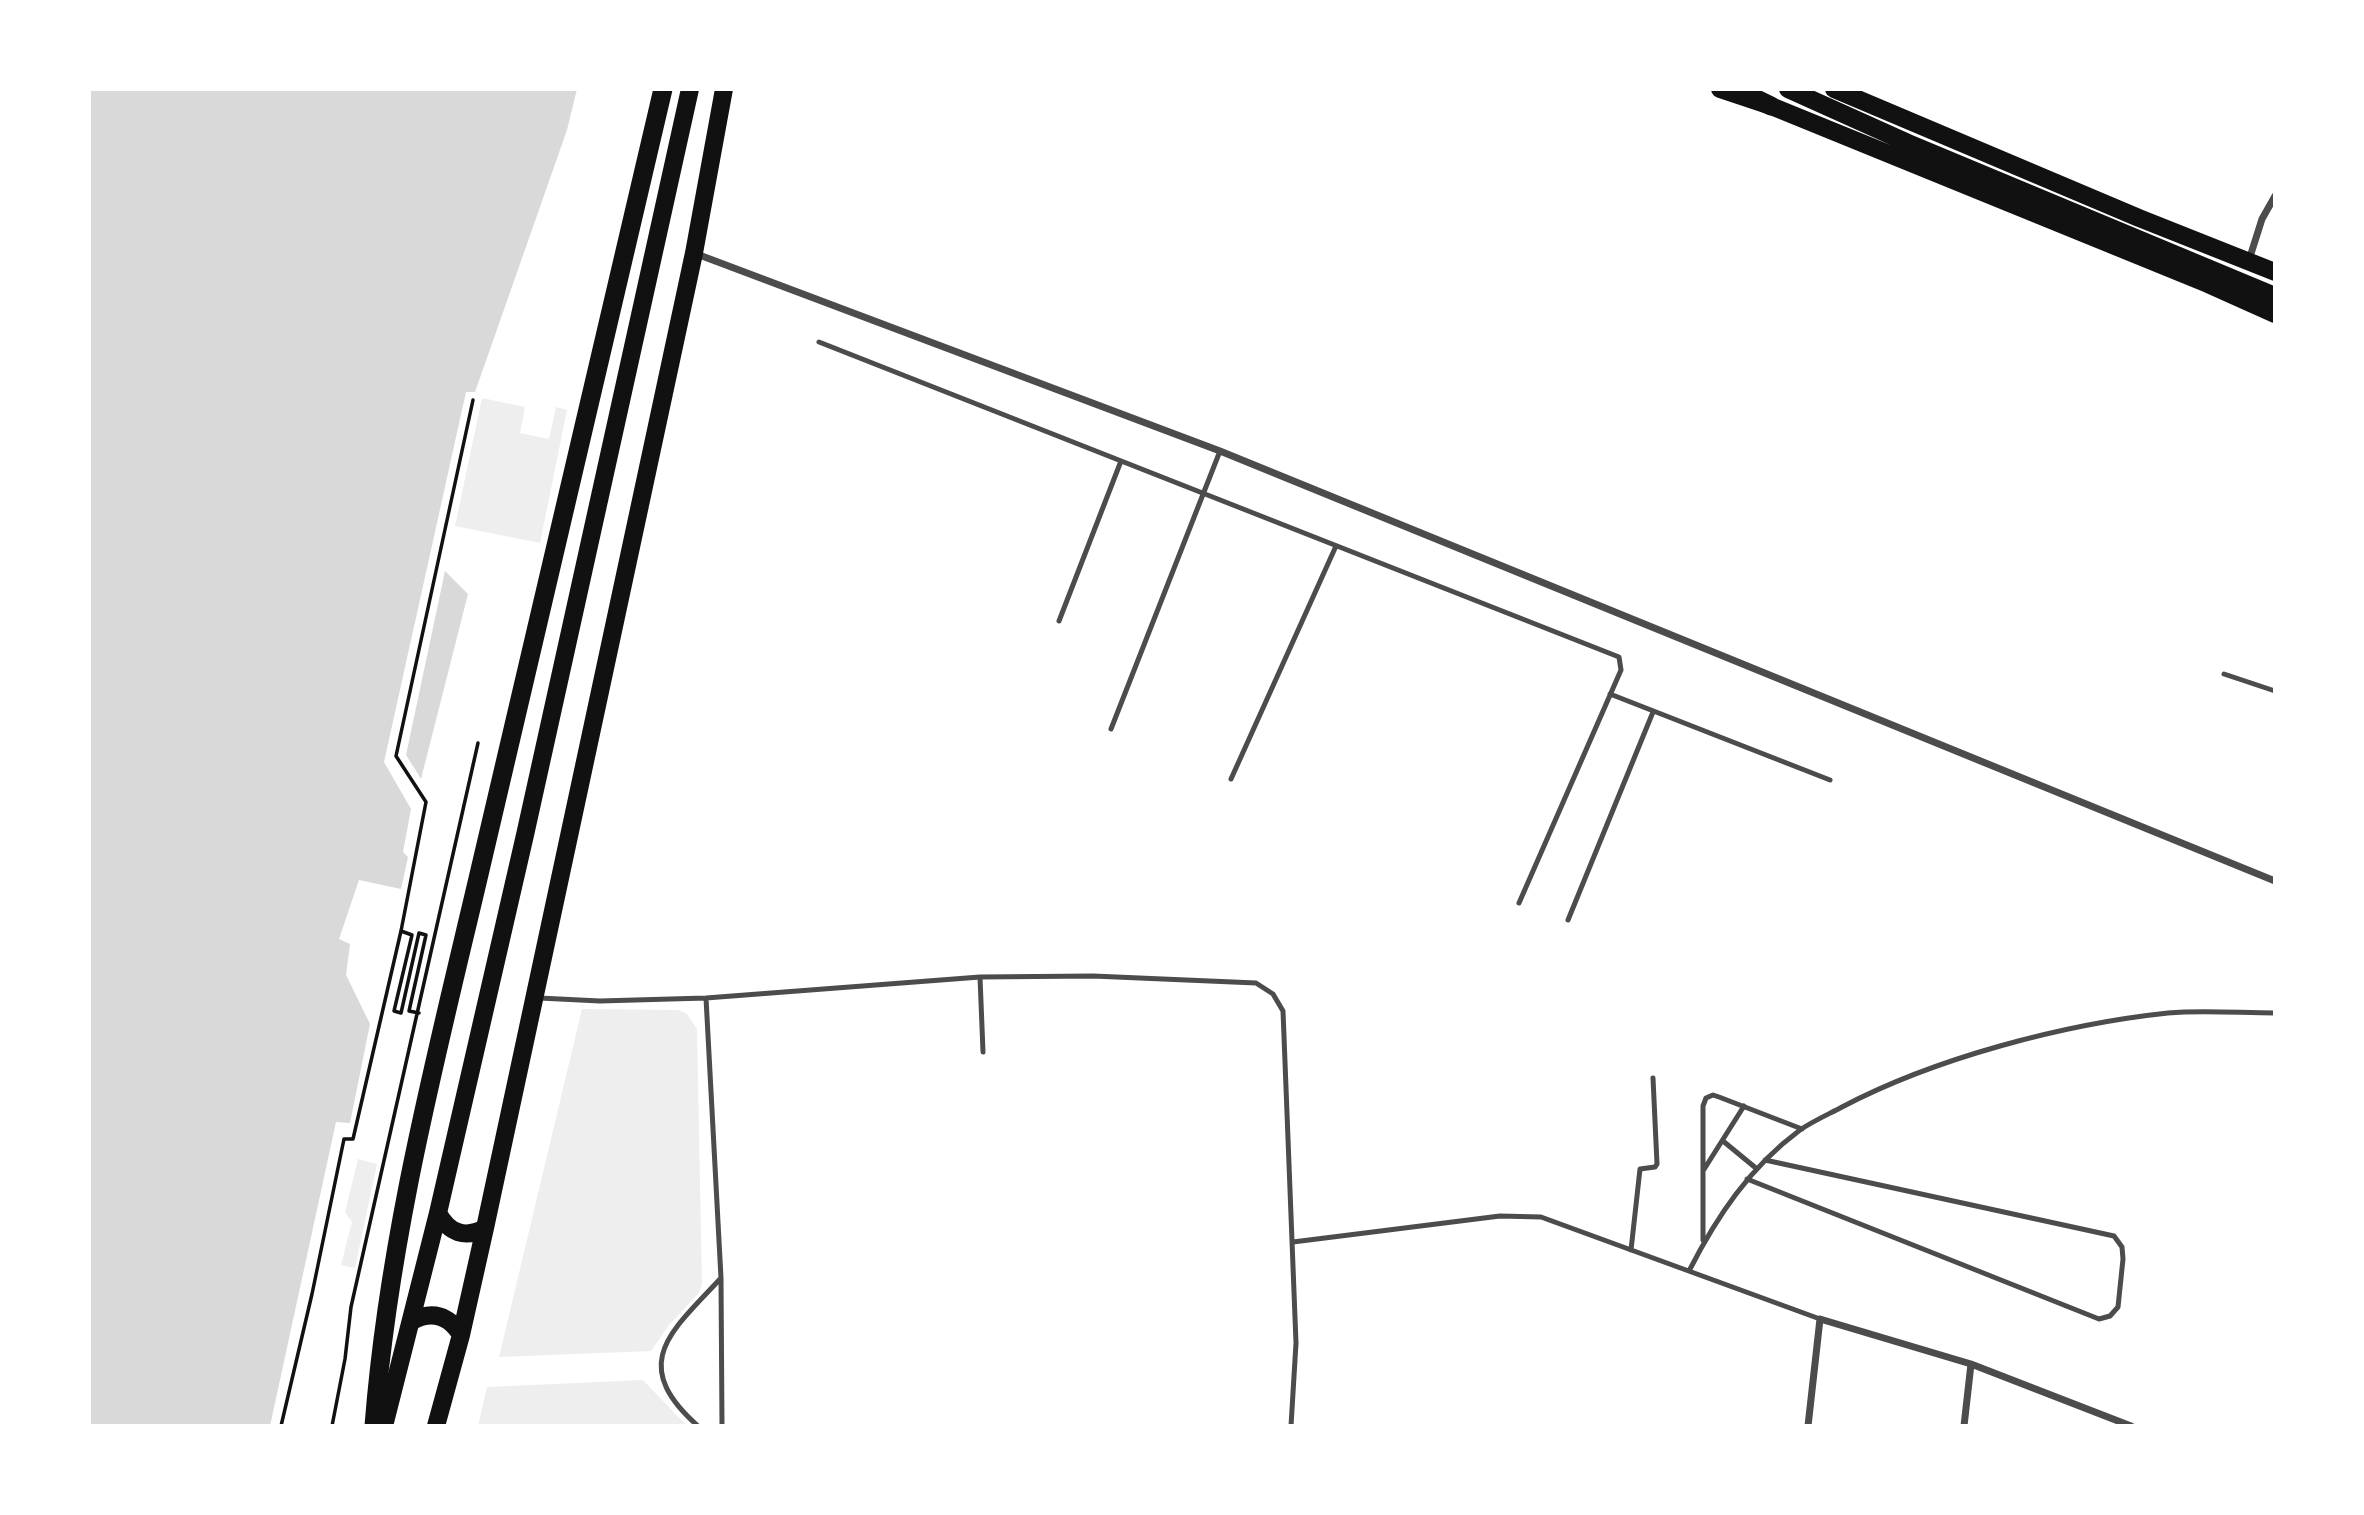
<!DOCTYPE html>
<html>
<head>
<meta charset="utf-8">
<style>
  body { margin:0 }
  #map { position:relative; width:2364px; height:1515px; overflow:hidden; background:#fff; font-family:"Sofia Sans Condensed",sans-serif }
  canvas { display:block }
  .frame { position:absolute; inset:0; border:91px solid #fff; pointer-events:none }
</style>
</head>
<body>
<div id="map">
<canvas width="2364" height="1515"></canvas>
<div class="frame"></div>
</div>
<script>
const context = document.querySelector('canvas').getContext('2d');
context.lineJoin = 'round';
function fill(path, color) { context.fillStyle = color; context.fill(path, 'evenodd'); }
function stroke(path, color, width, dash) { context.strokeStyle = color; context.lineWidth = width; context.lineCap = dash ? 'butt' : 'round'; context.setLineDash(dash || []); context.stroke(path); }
fill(new Path2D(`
  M482,398l43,9 -5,26 29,6 7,-32 11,3 -27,133 -85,-17z
  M582,1009l97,1 8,4 10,15 5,256 -4,9 -29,31 -18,26 -152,6z
  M358,1159l19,5 -22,104 -14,-3 11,-43 -7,-10z
  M643,1380l44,46h-209l9,-39z`), '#eee');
fill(new Path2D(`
  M89,89h488l-10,41 -92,262h-9l-82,370 27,47 -8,43 5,5 -7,32 -42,-9 -20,59 11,5 -4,31 24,49 -20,99 -14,-1 -66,304h-181z
  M445,571l23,23 -47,185 -15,-24z`), '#d9d9d9');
stroke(new Path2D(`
  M401,931l11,4 -18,76 7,2 18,-80 7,2 -17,76 10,2
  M281,1426l31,-132 32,-155h9l48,-208 25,-129 -30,-46 77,-356
  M332,1426l13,-67 6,-52 127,-564`), '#111', 3.5);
stroke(new Path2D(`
  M819,342l800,315 2,13 -102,233
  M1059,621l62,-160
  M2224,674l51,17
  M1610,694l220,86
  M1111,729l109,-278
  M1231,779l105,-233
  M1568,920l85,-208
  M980,977l3,75
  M539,998l61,3 106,-3 274,-21 113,-1 163,7 17,11 10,17 13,332 -5,83
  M706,998l15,280 1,148
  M1723,1141l34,28
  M1703,1171l41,-65
  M1747,1179l352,140 11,-3 8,-9 5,-48 -1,-12 -8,-11 -349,-76
  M1703,1240v-134l3,-8 7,-3 6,2 83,32
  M1293,1242l207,-26 41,1 279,102
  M1631,1250l9,-81 15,-2 2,-3 -4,-86
  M1689,1271c28,-55 61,-104 111,-141 13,-9 29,-16 42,-23 93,-49 222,-83 326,-94 35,-3 72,0 107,0
  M698,1426c-71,-63 -26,-95 23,-148`), '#4c4c4c', 5);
stroke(new Path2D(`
  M694,253l526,198 1055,430
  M2249,260l13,-41 13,-23
  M1808,1426l12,-107 151,45 160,62
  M1964,1426l7,-62`), '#4c4c4c', 7);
stroke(new Path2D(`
  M1720,89l51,17 437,178 67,30
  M1788,89l120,54 367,153
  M1834,89l305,129 136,54`), '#111', 18);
stroke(new Path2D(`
  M438,1213c11,20 27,26 47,15
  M412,1321c20,-11 37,-6 49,14
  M384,1426l54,-213 87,-378 165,-746
  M436,1426l25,-91 24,-107 209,-975 30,-164`), '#111', 18);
stroke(new Path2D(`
  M1736,89l35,17
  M374,1426c15,-195 66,-384 110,-573 60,-255 119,-509 179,-764`), '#111', 19);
</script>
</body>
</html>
